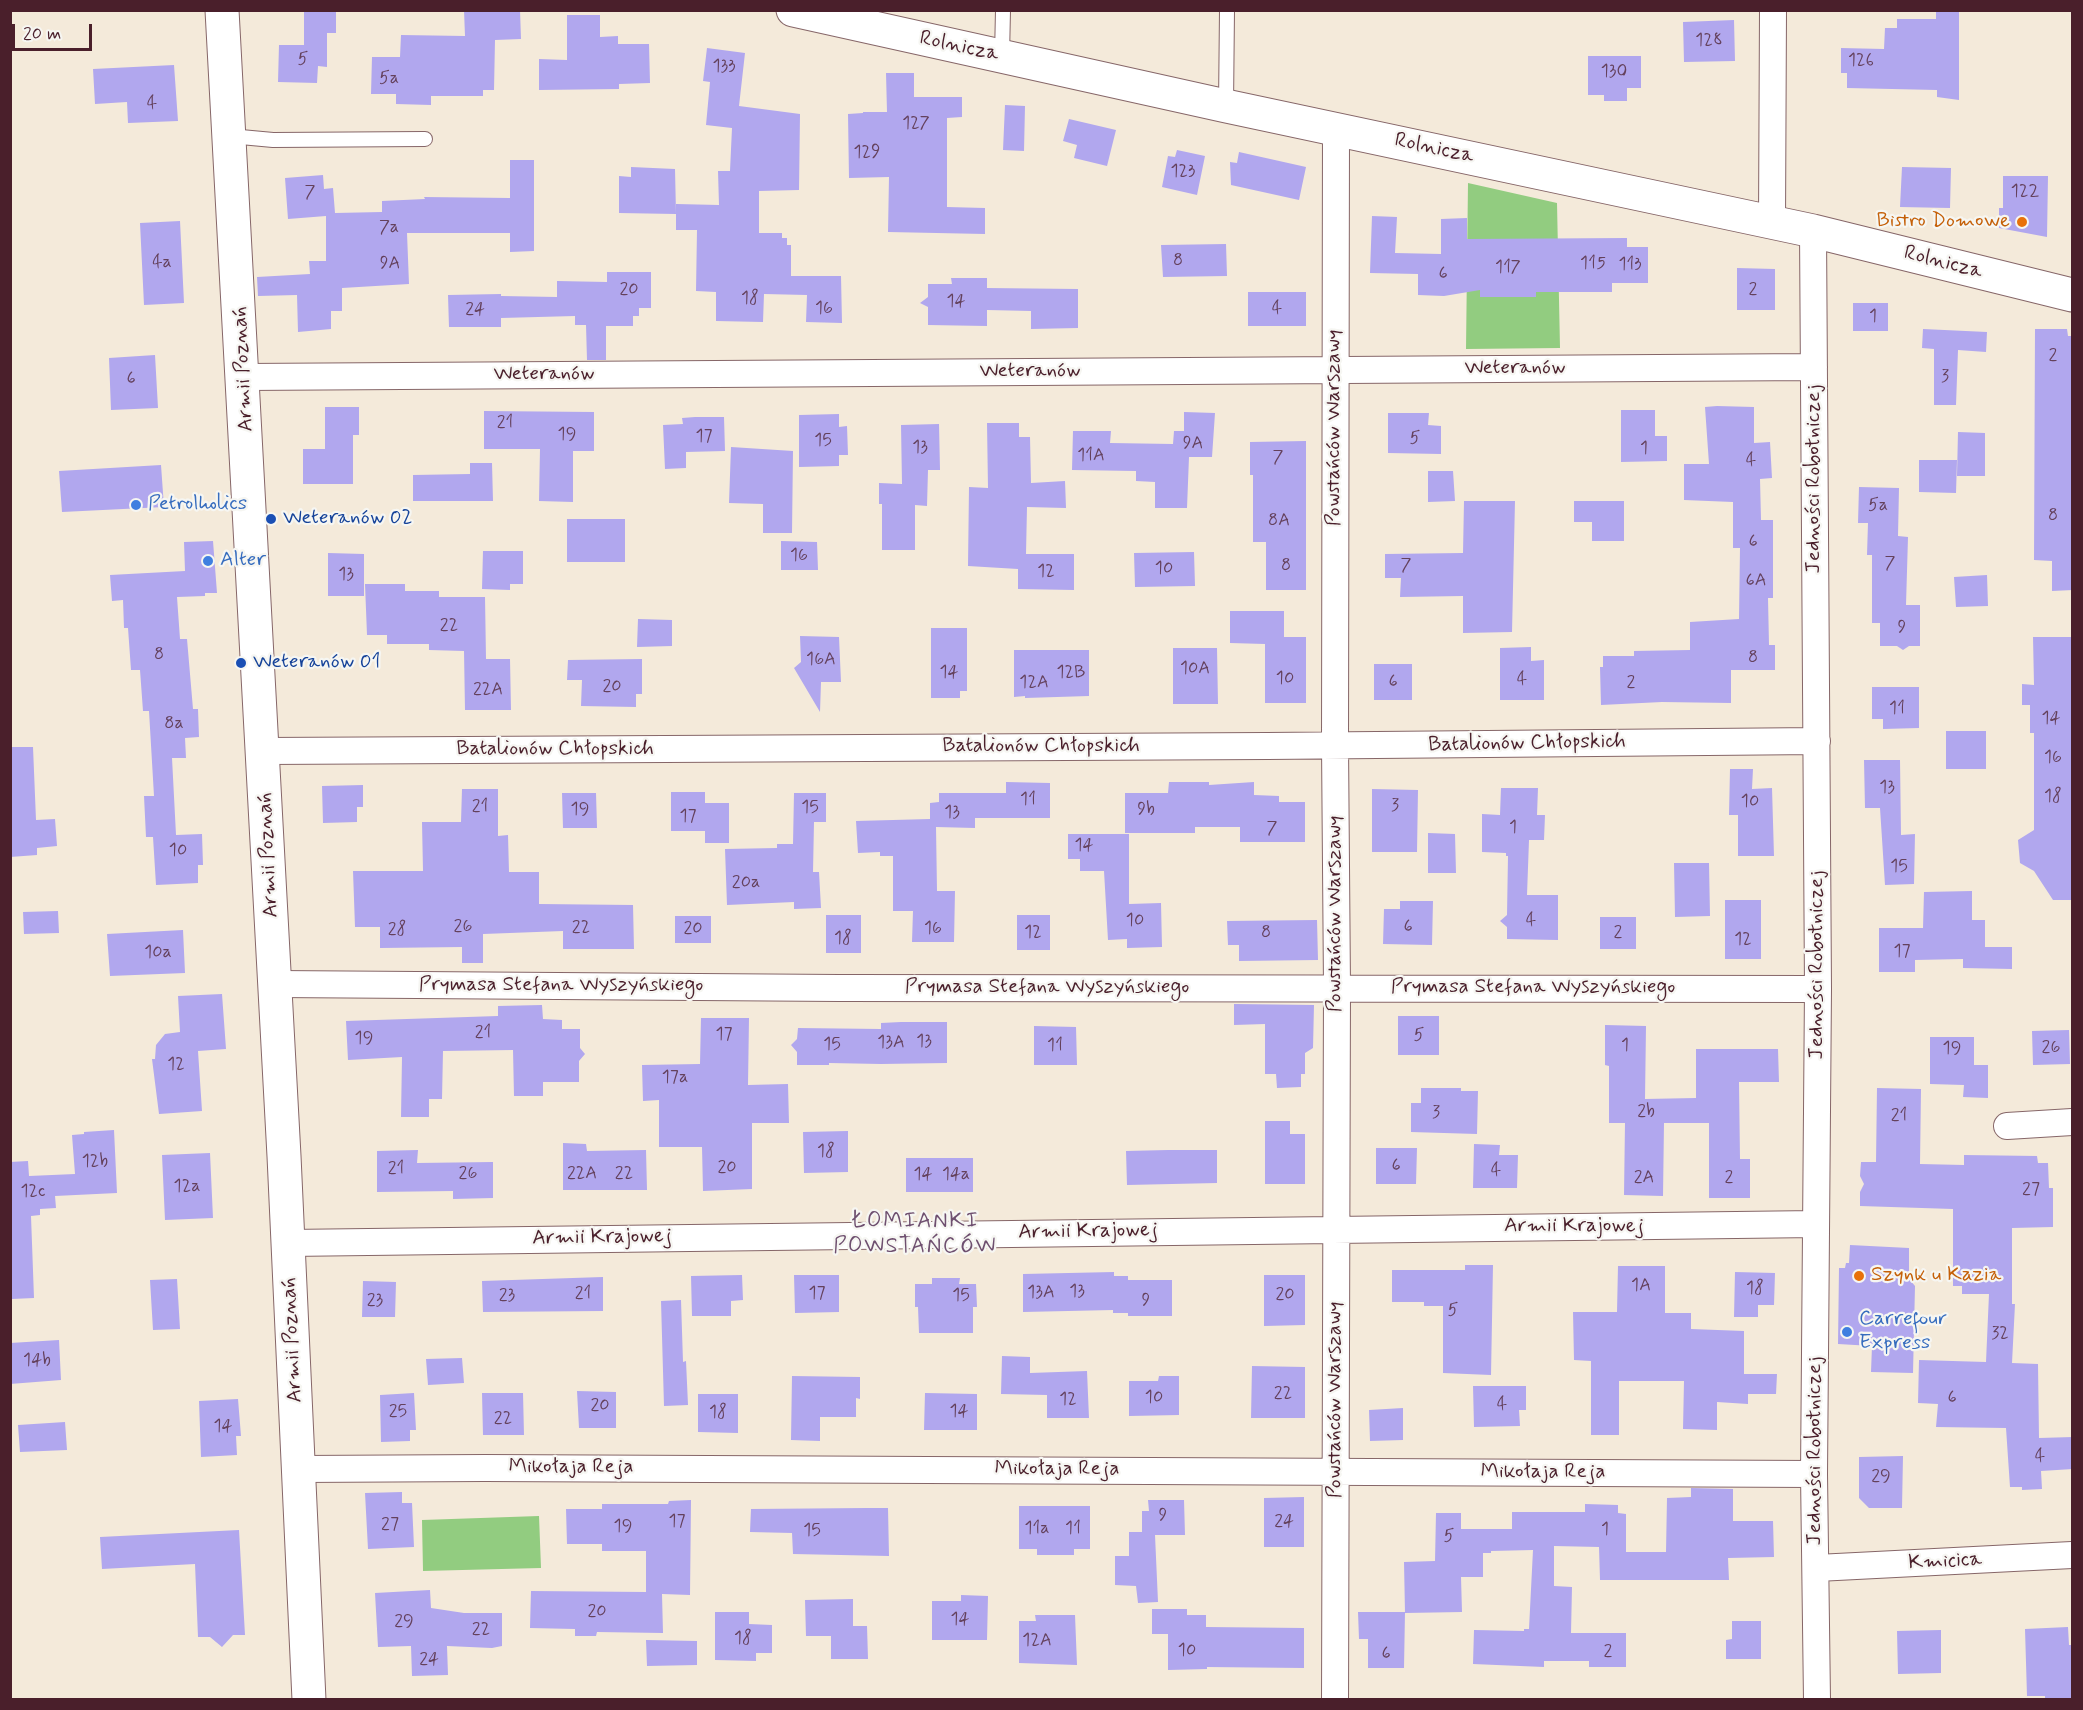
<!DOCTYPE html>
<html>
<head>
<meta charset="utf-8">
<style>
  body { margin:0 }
  #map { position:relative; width:2083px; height:1710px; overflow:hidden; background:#f4eada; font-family:Mynerve,sans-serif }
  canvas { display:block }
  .frame { position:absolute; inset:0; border:12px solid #4a1f2b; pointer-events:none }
  .scale { position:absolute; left:12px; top:24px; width:80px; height:27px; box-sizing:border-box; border:3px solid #4a1f2b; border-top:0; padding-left:8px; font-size:18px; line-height:21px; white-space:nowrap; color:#4a1f2b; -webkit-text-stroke:4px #f6f6f2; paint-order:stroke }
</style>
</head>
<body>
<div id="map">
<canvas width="2083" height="1710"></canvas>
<div class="frame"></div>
<div class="scale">20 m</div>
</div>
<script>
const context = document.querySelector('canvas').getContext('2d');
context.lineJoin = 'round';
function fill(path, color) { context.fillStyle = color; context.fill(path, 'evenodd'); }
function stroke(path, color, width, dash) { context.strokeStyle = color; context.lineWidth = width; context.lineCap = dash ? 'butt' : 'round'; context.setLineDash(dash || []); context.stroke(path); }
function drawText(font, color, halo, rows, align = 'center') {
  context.font = font + ' Mynerve,sans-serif'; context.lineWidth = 4.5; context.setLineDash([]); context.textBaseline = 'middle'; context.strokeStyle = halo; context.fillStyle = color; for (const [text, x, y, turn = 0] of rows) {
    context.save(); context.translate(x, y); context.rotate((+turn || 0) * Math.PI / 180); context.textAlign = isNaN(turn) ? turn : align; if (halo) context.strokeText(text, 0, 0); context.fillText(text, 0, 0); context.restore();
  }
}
fill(new Path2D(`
  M1468,183l89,20 3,145 -94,1z
  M539,1516l2,52 -118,3 -1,-51z`), '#92cc80');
fill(new Path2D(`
  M304,10h32v23h-9v34l-9,-1 -1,17 -39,-1 1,-37h25z
  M464,10h56l1,29 -26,1 -1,50h-11v6h-52v9l-35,-1v-10h-25l1,-37h28l1,-22 64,1z
  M1936,10h23v90l-22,-3v-7l-90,-2v-15h-6v-25l43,1 1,-21h12v-9h39z
  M567,15h33v22l18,-1v8h31l1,39 -31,1v5l-80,1v-31l28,1z
  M1734,20l1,41 -51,1 -1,-40z
  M707,48l38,5 -6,53 61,8 -1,76 -40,1v42h23v5h5v7h4v31h50l1,47 -36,-1 1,-27 -43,-1 -1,28 -47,-1v-29l-20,-1 1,-61h-21v-26l43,1 -1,-34h12l2,-43 -26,-3 4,-43 -7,-1z
  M1588,56h53v32h-14v13h-23v-6h-16z
  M174,65l4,56 -50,2 -1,-21 -32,2 -2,-35z
  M886,73h28v24h48v20l-15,1v89l38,1v26l-97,-2 1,-55 -40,1 -1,-64 15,-1v-1h24z
  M1005,105l20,1 -1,45 -21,-1z
  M1069,119l47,11 -9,36 -33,-8 3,-13 -14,-4z
  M1177,150l28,6 -8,39 -35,-8 6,-31 7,1z
  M1239,152l67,15 -7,33 -68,-15 -1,-23 7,1z
  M510,160h24v91l-24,1v-19h-103l2,51 -67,4v23h-11v18l-33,3 -1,-37 -39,1 -1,-19 53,-3 -1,-13h17v-45l-38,3 -3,-41 38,-3 1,14 9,-1 2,25 47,-1v-11l43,-2 -1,-2 86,1z
  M631,167l44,2 1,45 -57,-1v-37l12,1z
  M1902,167l49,1 -1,40 -50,-1z
  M2003,176h45l-1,61 -48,-9v-20h4z
  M1372,216l25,1 -2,36 46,1v-35l26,-1v21l160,-1v9h21v36h-36v9h-76v5h-56v-7l-36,6 -26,-1v-21l-48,-1z
  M180,221l4,82 -40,2 -4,-82z
  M1226,244l1,32 -64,1 -2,-32z
  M1737,268l38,1v41h-38z
  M607,272h44v36h-12v8h-6v10h-27v34h-19l-1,-35h-11v-9l-74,2v9h-52l-1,-32 53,-1v2l56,1v-16l50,1z
  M951,278h36v10l91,1v39l-47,1v-18l-44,-1v16l-59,-1v-18l-8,-4 8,-6v-13h24z
  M1248,292h58v34h-58z
  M1853,303h35v28h-35z
  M1923,329l64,3 -1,20 -28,-2 -2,55h-22v-56l-12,-1z
  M2035,329h32l1,7h5v254l-21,1v-30l-18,-1z
  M155,355l3,53 -47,2 -2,-52z
  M1717,406l37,1v36l16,-1 2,36 -12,1 1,41h12v78h-5l1,47h6v25h-44v33l-69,-1 -61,3 -1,-38h3v-11h31v-5l56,-1v-28l49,-3 1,-71h-7v-46l-49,-2v-36h25l-4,-57z
  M325,407h34v28h-6v49h-50v-35h22z
  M1621,410h34v26h12v25l-46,1z
  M484,411l110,1v39h-21v51l-34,-1 1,-52h-56z
  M1184,412l31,1 -3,44h-23l-2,51h-32v-26l-19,-1v-10l-64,-1 1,-39h38l-1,12 63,1 1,-13h10z
  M1388,413h41l-1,12 13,1v28l-53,-1z
  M839,414v13l8,-1 1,29h-9v11l-40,1v-52z
  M695,417h29l1,34 -39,1v16l-21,1 -2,-44 20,-1 -1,-6z
  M987,423h32v14h11l1,46 34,-2 1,27 -39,-1 -1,47h48v36l-56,-1v-20l-50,-3 1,-79 19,1z
  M939,424l1,46h-12l-1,36 -12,-1v45h-33v-46h-3v-21l23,1 -1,-59z
  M1958,432l27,1v43h-28z
  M1306,441v149h-40v-48h-13v-67h-3v-33z
  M731,447l62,4 -1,82h-29v-29l-34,-1z
  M1919,460h38l-1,33 -37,-1z
  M470,463h22l1,38h-80v-26l57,-1z
  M161,465l3,42 -102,5 -3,-41z
  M1428,471h25l2,30 -27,1z
  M1859,487l40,1 -1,48 10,1 -2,68h14v41h-11l-6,4 -6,-4h-17v-23h-8v-68h-5l1,-32h-10z
  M1464,501h51l-3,131 -49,1v-37l-63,1 1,-19h-16v-24l78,-1z
  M1574,501h50v40h-32v-19h-18z
  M567,519h58v43h-58z
  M213,541l4,52h-12v3l-28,1 3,42h7l6,70h5l1,28 -14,1 1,20h-14l4,77 26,-1 1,31h-5v18l-42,2 -3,-48h-7l-2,-41h10l-5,-85h-6l-3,-41h-9l-3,-42h-4l-1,-28 -11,1 -2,-26 75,-4 -1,-29z
  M781,541l36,1 1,28h-37z
  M483,551h40v33h-13v6l-28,-1z
  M1194,552l1,34 -60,1 -1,-34z
  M328,553l36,1v42h-36z
  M1987,575l1,31 -32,1 -2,-30z
  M365,584h40v7h34v6h46l1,62h24l1,51h-46l-1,-59 -35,-1v-6h-42v-9h-20z
  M1230,611h54v26h22v66h-41v-59l-35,-1z
  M638,619l34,1v26l-35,1z
  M931,628h36v63h-7v7h-29z
  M800,636l39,1 2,45h-20l-1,30 -26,-44 7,-6z
  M2033,637h40v263h-20l-19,-29 -14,-8 -2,-23 16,-10v-97h-4v-28h-8v-21l12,1z
  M1531,647v14l13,-1v40h-44v-52z
  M1173,648h44l1,56h-45z
  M1014,650h75v46l-64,2v-2l-11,1z
  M642,659v35h-6v13l-55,-1 1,-26h-15l1,-20z
  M1374,664h38v36h-38z
  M1872,687h47v41l-36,1v-10h-11z
  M1946,731h40v38h-40z
  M10,747h23l3,73 19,-1 2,27 -20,2v7l-27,2z
  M1864,760h36l1,75 14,-1 -1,50 -29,1 -5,-77h-15z
  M1730,769h23l-1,20 20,-1 2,68h-36v-41h-9z
  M1006,782l44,1v35h-75v10l-39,-1 1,64h18l-1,51h-42l1,-31h-20v-55h-13v-4l-22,1 -2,-32 74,-2v-16l9,-1v-9h67z
  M1169,782h40v3l45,-3v13l25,1v6h26v40h-65v-15h-45v6h-70v-40h43z
  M363,785v22h-6v15l-34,1 -1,-37z
  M1501,788h37l-1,27h8l-1,25h-15l-2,55h31v45l-51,-1v-12l-7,-6 7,-6 1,-59h-2v-3l-24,-1v-38l18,1z
  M462,789h36v47l10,-1 1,37h30v32l94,1 1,44h-71v-18l-80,3v29h-21v-16l-82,1v-21h-25l-2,-56h70l-1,-49h39z
  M1372,789l46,1 -1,62h-45z
  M671,792h34v11h24v40h-24v-12h-34z
  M562,793h34l1,35h-34z
  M794,793h32v29h-12l-1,50h6l2,36 -27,1v-7l-67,3 -2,-56 52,-1v-4h16z
  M1428,833l27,1 1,39h-28z
  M1068,834h61v70l32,-1 1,44 -35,1v-9l-19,1 -4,-69h-24v-12h-12z
  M1674,863h35l1,53 -35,1z
  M1972,891v29h13v27h27v22l-49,-1v-9l-48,1v12h-36v-44h44l1,-36z
  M1725,900h36v59h-36z
  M1400,901h33l-1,44 -49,-1 1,-35h16z
  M58,911l1,22 -35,1 -1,-22z
  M826,915h35v38h-35z
  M1017,915h33v35h-33z
  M675,916h36v27h-36z
  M1600,917h36v32h-36z
  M1317,920l1,40 -79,1v-16h-11l-1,-24z
  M183,930l2,43 -75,3 -3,-42z
  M222,994l4,55 -28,2 4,60 -43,3 -7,-55h3l1,-14 9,-11 15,-2 -2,-36z
  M1234,1004l80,1 -1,43 -8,5v21h-4v13l-24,1 -1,-14h-11v-50l-31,1z
  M542,1005l1,14 19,1v9h18v19l5,6 -6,7v21h-36v14h-29l-1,-46 -70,1 -1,48h-13v18h-28l1,-60 -54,3 -2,-39 152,-5v-10z
  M1398,1016h41v39h-41z
  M701,1018h48l-1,67 40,-1 1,39h-37v66l-49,2 -1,-44h-43v-47l-16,1 -1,-36 58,-1z
  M901,1022h46v41l-66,1 -52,-1v2h-32v-13l-6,-7 6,-6 1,-11 83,1v-6z
  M1605,1025l41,1 -1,73 51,-1v-49h82l1,33h-40l1,77h10v39h-41v-75h-45l-1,73 -39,-1 1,-72h-16v-57l-4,-1z
  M1034,1026l42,1 1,38h-43z
  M2069,1030l1,34 -37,1 -1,-34z
  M1930,1037h44v28h14v33l-25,-1 1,-12 -34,-1z
  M1421,1088h40v3h17l-1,43 -66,-2v-29h10z
  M1877,1088l44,1 -1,75 44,1v-10l73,1 1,7h10l1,25h4v39l-41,1v76h3l-3,59 26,1 1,74 34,-1v32l-32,2 1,18 -20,1v-3h-12l-4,-59 -70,-1 2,-23 -20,-1 1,-43 67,2 3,-68h-27v-8h-9v-77l-93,-3v-14l4,-8 -4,-8 1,-14h15z
  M1265,1121h25v13h15v50h-40z
  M114,1130l3,63 -62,3 1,12 -16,1v6l-9,1 3,82 -22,1 -2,-137 18,-1 1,15 46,-2 -3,-39 12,-1v-2z
  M848,1131v41l-44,1 -1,-41z
  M563,1143l23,1 1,7 59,-1 1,40h-84z
  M1474,1144l26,1 -1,10h19l-1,33h-44z
  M1376,1148h41l-1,36h-40z
  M418,1150l-1,13 76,-1v36l-40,1v-8l-76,1v-41z
  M1168,1150h49v33l-90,2 -1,-34z
  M210,1153l3,65 -48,2 -3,-65z
  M906,1158h67v34h-67z
  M1850,1245l59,3v31l6,7 -2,87 -42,-1 1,-26 -34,-2 1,-76h6l1,-5h3z
  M1465,1265h28l-2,110 -48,-2v-67h-19v-4h-32v-32h73z
  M1618,1266h47v47h26v16l53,2v43h33l-1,20h-28v10l-31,-2v28l-34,-1 1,-48h-65v54h-28v-74l-17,-1 -1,-48h44z
  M1114,1272v4h14v4h44v36h-44v-3h-15v-3l-90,2v-38z
  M1735,1272l40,1 -1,32h-16v12h-24z
  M742,1275l1,25 -12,1v15h-39l-1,-40z
  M794,1275h45v37l-44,1z
  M1264,1275h41v50l-41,1z
  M603,1277v34l-120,1 -1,-31z
  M932,1278h28l-1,6h17l1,23h-4v26h-54l-1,-26h-3v-23h17z
  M177,1279l3,50 -27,1 -3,-50z
  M363,1281l33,1 -1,35h-33z
  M681,1300l2,62 3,-1 2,44 -24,1 -3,-105z
  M59,1340l2,40 -51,4v-41z
  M1002,1356l28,1v16l57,-2 2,47h-42v-23l-46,-1z
  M462,1358l2,25 -36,2 -2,-26z
  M1252,1366l53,1v51h-54z
  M792,1376l68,1v22l-4,-1v19h-36v24l-29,-1z
  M1159,1376h20v39l-50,1v-35h29z
  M1473,1386h53v24h-7l1,16 -46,1z
  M577,1391l39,1v36h-37z
  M414,1393l2,37h-6v11l-29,1 -1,-47z
  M482,1393h41l1,42h-41z
  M925,1393l52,1v36h-53z
  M698,1394h40v39l-40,-1z
  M238,1399l3,37h-5l1,19 -36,2 -2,-56z
  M1403,1408v32l-33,1 -1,-31z
  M65,1422l2,28 -47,2 -2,-27z
  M1903,1456l-1,52h-33l-10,-10v-41z
  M1691,1488l42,1v32h40l1,36 -46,1 1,22h-129l-1,-33 -45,-1v40l18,1 -1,46h55v34h-37v-6h-45v6l-71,-3 1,-34 50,1v-2h5l4,-79 -42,1v2h-8v24h-22l1,35 -57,1 -1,-51 31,-1 1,-48h25v16h51v-17h73v-8l33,1v8l8,1v38h40l1,-54 24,-1z
  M402,1492v11h10l2,44 -46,2 -3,-56z
  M1304,1497v50h-40v-49z
  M691,1500l-1,95 -28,-1 1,39 -66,-1 -1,4h-21v-7l-45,-1 1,-37 115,1v-41h-44v-7h-35l-1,-35h36v-5h66l1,-3z
  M1148,1500h36l1,35h-30l3,67 -20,1 -2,-17 -21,-1v-29h14v-24h13v-21h7z
  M1019,1506h71v43h-16v6h-37v-6h-18z
  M866,1508h22l1,48 -96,-2 -1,-21 -42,-1 1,-23z
  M239,1530l6,105h-12l-11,12 -12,-10h-12l-3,-73 -93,5 -2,-32z
  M430,1590l1,18 33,5h38v33l-10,2 -45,-2 1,29 -36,1 -1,-30 -33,1 -3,-54z
  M961,1595l27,1 -1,44h-55v-39h29z
  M853,1599v27h14l1,33h-37v-23h-25l-1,-36z
  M1152,1609h35v6h19v12l98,1v40l-97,-1v2l-39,1v-36h-16z
  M715,1612h34v12l23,1v28h-16v8l-41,-1z
  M1358,1612h47l-1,56h-36v-29h-9z
  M1035,1615h40l2,50 -58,-2v-42h17z
  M1732,1621h29v38h-35v-19l6,-1z
  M2068,1627l1,18h4v55h-28v-4h-18l-2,-67z
  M1941,1630v43l-43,1 -1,-43z
  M646,1640l51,1v24l-50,1z`), '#b1a7ee');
const lane = new Path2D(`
  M1002,56l1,-46
  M1226,106l1,-96
  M230,136l43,4 152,-1`);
const street = new Path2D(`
  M1772,222l1,-212
  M1813,231l5,758 -4,485 3,226
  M245,377l1569,-10
  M264,751l1003,-5 550,-5
  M276,984l563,4 979,1
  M2007,1126l65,-4
  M288,1243l1528,-19
  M300,1469l185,-1 1329,6
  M1817,1568l255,-13
  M1335,1700l2,-713 -2,-242 1,-617`);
const secondary = new Path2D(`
  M222,10c24,382 44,764 62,1146 8,181 18,362 25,544
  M793,10l433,96 587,125 259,64`);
stroke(lane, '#866668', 16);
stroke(street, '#866668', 28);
stroke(secondary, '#866668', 35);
stroke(lane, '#fff', 14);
stroke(street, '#fff', 26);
stroke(secondary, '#fff', 33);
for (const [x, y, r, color] of [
  [2022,222,6,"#e8710a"],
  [136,505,6,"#3f7fe0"],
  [271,519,6,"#1a4fb4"],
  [208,561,6,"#3f7fe0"],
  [241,663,6,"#1a4fb4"],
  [1859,1276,6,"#e8710a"],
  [1847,1332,6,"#3f7fe0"]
]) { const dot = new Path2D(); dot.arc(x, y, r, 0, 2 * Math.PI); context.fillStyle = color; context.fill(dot); stroke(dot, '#f6f6f2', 2); }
drawText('18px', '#64415c', null, [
  ["128",1709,41],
  ["5",303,60],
  ["126",1861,61],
  ["133",724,67],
  ["130",1614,72],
  ["5a",389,79],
  ["4",152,104],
  ["127",916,124],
  ["129",867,153],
  ["123",1183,172],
  ["122",2025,192],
  ["7",310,193],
  ["7a",389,228],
  ["8",1178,261],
  ["4a",162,263],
  ["9A",390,264],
  ["115",1593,264],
  ["113",1630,265],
  ["117",1508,268],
  ["6",1443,274],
  ["20",629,290],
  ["2",1753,290],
  ["18",750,299],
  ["14",956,302],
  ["16",824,309],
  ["4",1277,309],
  ["24",475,310],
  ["1",1873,317],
  ["2",2053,356],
  ["3",1945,377],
  ["6",131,379],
  ["21",505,423],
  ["19",567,435],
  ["17",704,437],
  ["5",1415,439],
  ["15",823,441],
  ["9A",1193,444],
  ["13",920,448],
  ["1",1644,449],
  ["11A",1091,456],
  ["7",1278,458],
  ["4",1751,461],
  ["5a",1878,506],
  ["8",2053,516],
  ["8A",1279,521],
  ["6",1753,542],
  ["16",799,556],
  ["7",1890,564],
  ["8",1286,566],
  ["7",1406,566],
  ["10",1164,569],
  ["12",1046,572],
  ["13",346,575],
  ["6A",1756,581],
  ["22",449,626],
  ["9",1902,628],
  ["8",159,655],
  ["8",1753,658],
  ["16A",821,660],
  ["10A",1195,669],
  ["14",949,673],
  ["12B",1071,673],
  ["10",1285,679],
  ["4",1522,680],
  ["6",1393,682],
  ["12A",1034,683],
  ["2",1631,683],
  ["20",612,687],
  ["22A",488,690],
  ["11",1897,709],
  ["14",2051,719],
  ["8a",174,724],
  ["16",2053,758],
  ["13",1887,788],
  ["18",2053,797],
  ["11",1028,800],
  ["10",1750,802],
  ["3",1395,806],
  ["21",480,807],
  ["15",810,808],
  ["19",580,810],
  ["9b",1146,810],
  ["13",952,813],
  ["17",688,817],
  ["1",1513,828],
  ["7",1272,829],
  ["14",1084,846],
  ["10",178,851],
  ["15",1899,867],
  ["20a",746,883],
  ["10",1135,921],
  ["4",1531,921],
  ["26",463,927],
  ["6",1408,927],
  ["22",581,928],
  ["20",693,929],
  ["16",933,929],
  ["28",397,930],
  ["12",1033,933],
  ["8",1266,933],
  ["2",1618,933],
  ["18",843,939],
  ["12",1743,940],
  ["17",1902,952],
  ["10a",158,953],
  ["21",483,1033],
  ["17",724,1035],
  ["5",1419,1036],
  ["19",364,1039],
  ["13",924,1042],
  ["13A",891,1043],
  ["15",832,1045],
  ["11",1055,1046],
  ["1",1625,1046],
  ["26",2051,1048],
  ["19",1952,1049],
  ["12",176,1065],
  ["17a",675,1078],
  ["2b",1646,1112],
  ["3",1436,1113],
  ["21",1899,1116],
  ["18",826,1152],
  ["12b",95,1162],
  ["6",1396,1166],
  ["20",727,1168],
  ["21",396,1169],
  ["4",1496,1171],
  ["26",468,1174],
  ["22A",582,1174],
  ["22",624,1174],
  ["14",923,1175],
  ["14a",956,1175],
  ["2A",1644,1178],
  ["2",1729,1178],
  ["12a",187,1187],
  ["27",2031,1190],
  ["12c",33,1192],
  ["1A",1641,1286],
  ["18",1755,1289],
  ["13",1077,1292],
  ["13A",1041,1293],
  ["21",583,1294],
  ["17",817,1294],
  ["20",1285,1295],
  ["23",507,1296],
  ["15",961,1296],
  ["23",375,1301],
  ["9",1146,1301],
  ["5",1453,1311],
  ["32",2000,1334],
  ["14b",37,1361],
  ["22",1283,1394],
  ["10",1154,1398],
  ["6",1952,1398],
  ["12",1068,1400],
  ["4",1502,1405],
  ["20",600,1406],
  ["25",398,1412],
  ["14",959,1412],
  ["18",718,1413],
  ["22",503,1419],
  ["14",223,1427],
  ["4",2040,1457],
  ["29",1881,1477],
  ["9",1163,1516],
  ["17",677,1522],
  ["24",1284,1522],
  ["27",390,1525],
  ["19",623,1527],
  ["11a",1037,1529],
  ["11",1073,1529],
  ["1",1605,1530],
  ["15",812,1531],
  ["5",1449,1537],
  ["20",597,1612],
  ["14",960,1620],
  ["29",404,1622],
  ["22",481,1630],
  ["18",743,1639],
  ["12A",1037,1641],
  ["10",1187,1651],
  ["2",1608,1652],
  ["6",1386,1654],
  ["24",429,1660]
]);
drawText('21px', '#4a1f2b', '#f6f6f2', [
  ["Rolnicza",959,47,12],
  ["Rolnicza",1434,149,12],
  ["Rolnicza",1943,263,14],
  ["Armii Poznań",244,369,-93],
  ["Weteranów",1515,369],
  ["Weteranów",1030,372],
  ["Weteranów",544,375],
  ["Powstańców Warszawy",1335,428,-90],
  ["Jedności Robotniczej",1815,479,-90],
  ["Batalionów Chłopskich",1527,744,-1],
  ["Batalionów Chłopskich",1041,747],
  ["Batalionów Chłopskich",555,750],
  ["Armii Poznań",269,855,-93],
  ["Powstańców Warszawy",1336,914,-90],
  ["Jedności Robotniczej",1818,965,-90],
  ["Prymasa Stefana Wyszyńskiego",561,986],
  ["Prymasa Stefana Wyszyńskiego",1047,988],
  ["Prymasa Stefana Wyszyńskiego",1533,988],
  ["Armii Krajowej",1574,1227],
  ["Armii Krajowej",1088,1232,-1],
  ["Armii Krajowej",602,1238,-1],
  ["Armii Poznań",293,1340,-93],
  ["Powstańców Warszawy",1336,1400,-90],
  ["Jedności Robotniczej",1816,1451,-90],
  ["Mikołaja Reja",571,1468],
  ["Mikołaja Reja",1057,1470],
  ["Mikołaja Reja",1543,1473],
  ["Kmicica",1945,1562,-3]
]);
drawText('21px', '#c56008', '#f6f6f2', [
  ["Bistro Domowe",2010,222],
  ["Szynk u Kazia",1871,1276,"left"]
], 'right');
drawText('21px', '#366cbe', '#f6f6f2', [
  ["Petrolholics",148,505],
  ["Alter",220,561],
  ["Carrefour",1859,1320],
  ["Express",1859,1344]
], 'left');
drawText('21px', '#164399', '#f6f6f2', [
  ["Weteranów 02",283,519],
  ["Weteranów 01",253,663]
], 'left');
context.letterSpacing = '1.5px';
drawText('22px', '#6e4f6f', '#f6f6f2', [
  ["ŁOMIANKI",915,1222],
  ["POWSTAŃCÓW",915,1247]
]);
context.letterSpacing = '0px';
</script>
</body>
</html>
